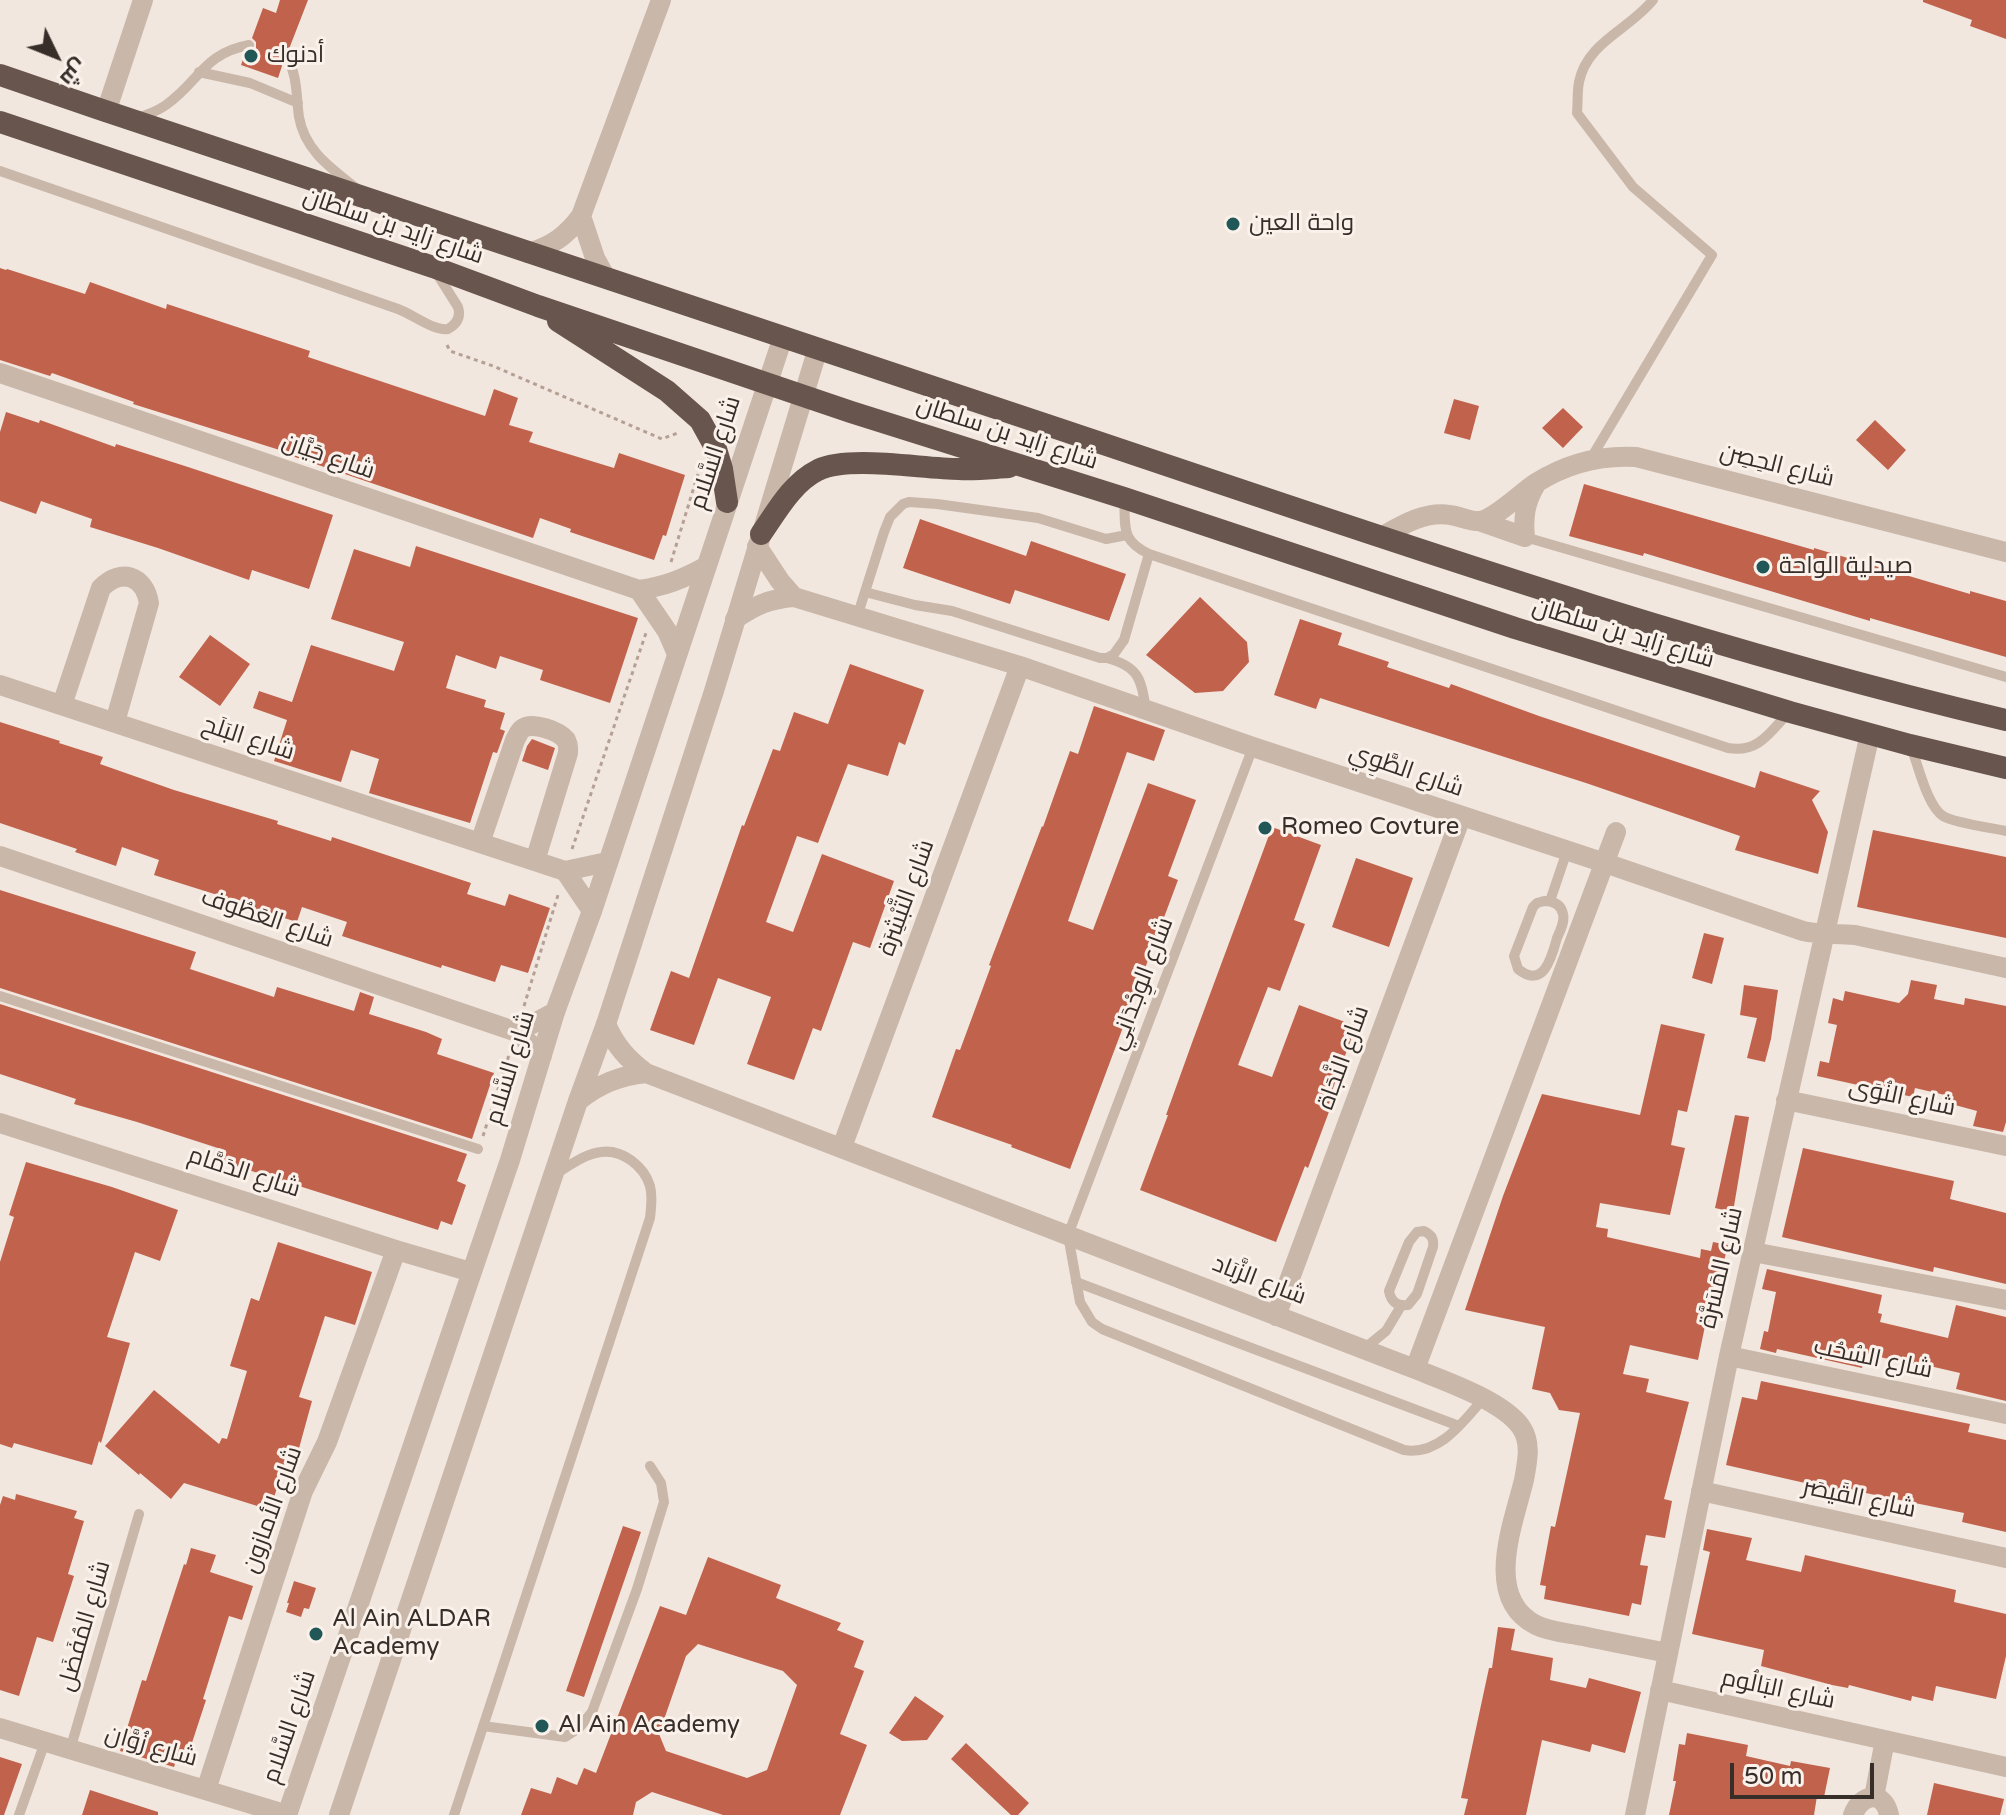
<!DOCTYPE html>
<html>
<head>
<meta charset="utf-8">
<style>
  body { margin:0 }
  #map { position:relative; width:2006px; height:1815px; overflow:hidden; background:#f2e7de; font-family:"Varela Round",Cairo,sans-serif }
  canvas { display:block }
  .north { position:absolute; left:16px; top:16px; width:80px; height:80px; -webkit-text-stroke:6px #f9f1ea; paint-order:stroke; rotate:133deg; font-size:22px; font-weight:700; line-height:32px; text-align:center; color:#372d29 }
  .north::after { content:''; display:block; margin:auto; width:28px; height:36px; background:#372d29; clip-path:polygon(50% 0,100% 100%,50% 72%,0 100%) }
  .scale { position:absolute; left:1730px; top:1763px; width:144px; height:36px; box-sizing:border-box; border:4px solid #372d29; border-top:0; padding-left:10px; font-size:24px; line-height:28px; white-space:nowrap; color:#372d29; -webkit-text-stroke:6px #f9f1ea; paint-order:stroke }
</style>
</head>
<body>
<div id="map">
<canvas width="2006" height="1815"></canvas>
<div class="north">ش</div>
<div class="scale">50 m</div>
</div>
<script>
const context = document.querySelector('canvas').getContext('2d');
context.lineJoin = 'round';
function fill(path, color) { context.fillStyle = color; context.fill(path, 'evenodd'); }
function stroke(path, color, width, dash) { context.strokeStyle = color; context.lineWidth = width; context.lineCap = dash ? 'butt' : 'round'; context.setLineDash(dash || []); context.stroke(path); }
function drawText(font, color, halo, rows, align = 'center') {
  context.font = font + ' "Varela Round",Cairo,sans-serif'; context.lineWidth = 6; context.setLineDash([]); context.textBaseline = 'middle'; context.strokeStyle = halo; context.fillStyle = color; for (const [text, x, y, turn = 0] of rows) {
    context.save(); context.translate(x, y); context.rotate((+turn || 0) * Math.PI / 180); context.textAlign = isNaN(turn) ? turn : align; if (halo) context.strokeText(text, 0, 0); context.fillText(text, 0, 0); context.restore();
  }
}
fill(new Path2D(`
  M280,0h28l-19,49h-6l-4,3v7l3,7 -4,12 -37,-13 4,-11 9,-3 2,-3v-6l-4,-4 11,-30 13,5z
  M1923,0h83v39l-36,-13 2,-6 -49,-18z
  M0,268l6,2 1,-1 78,25 5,-12 76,27 1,-5 143,47 -2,6 177,59 9,-27 24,9 -9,27 24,7 -4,10 85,26 5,-15 66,22 -19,61 -3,-1 -9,25 -84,-28 1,-3 -31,-11 -7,20 -247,-84v-2l-153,-48 1,-2 -82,-29 -2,3 -50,-16z
  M1454,399l25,7 -9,34 -26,-7z
  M1563,408l20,19 -20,21 -21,-20z
  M6,412l33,11 1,-3 75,27 1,-3 72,23 145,48 -24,74 -57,-19 -3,10 -91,-32 -68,-21 2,-8 -51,-18 -5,13 -36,-13v-69z
  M1875,420l31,30 -18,20 -32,-30z
  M1584,484l230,66v-2l156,46v-3l36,10v56l-136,-39v3l-226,-68 -1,3 -74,-20z
  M920,519l106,37 5,-15 95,33 -17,47 -94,-31 -5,14 -107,-36z
  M416,546l222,72 -28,85 -70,-23 3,-10 -43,-14 -4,13 -40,-14 -10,33 40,12 -2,7 21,6 -5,16 5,2 -8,22 -4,-1 -23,71 -101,-30 10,-34 -28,-9 -10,32 -67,-21 13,-41 -34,-12 6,-17 33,11 19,-57 83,26 10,-29 -73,-23 23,-70 56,18z
  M1200,597l47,45 2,20 -26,29 -28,2 -49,-38z
  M1300,619l42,14 -4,12 51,17 -2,5 62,21 2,-4 88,32 216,72 5,-17 60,20 -8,9 16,32 -10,42 -83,-24 5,-14 -154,-53 -266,-85 -4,11 -42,-14z
  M210,635l40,29 -30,42 -41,-29z
  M850,664l74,26 -19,55 -6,-3 -11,34 -40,-12 -30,79 -21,-7 -31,86 27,10 29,-78 72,27 -24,67 -17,-6 -32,89 -8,-3 -19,52 -47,-16 24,-67 -53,-19 -24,67 -44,-15 21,-59 18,7 53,-153 2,1 29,-77 7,2 14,-39 34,12z
  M1094,706l71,24 -11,31 -27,-9 -59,169 25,9 55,-147 48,17 -28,76 10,4 -108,289 -59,-22 1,-2 -80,-28 24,-68 4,1 31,-84 -2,-1 53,-139 1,1 27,-76 8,3z
  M0,722l60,19 -1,2 44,14 -3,7 74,26 104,31 -1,3 54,17 1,-4 139,46 -4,11 38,12 4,-12 41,14 -22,65 -27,-8 -6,17 -53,-17 -1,3 -99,-32 5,-14 -45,-15 -5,15 -71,-22 1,-2 -73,-23 5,-15 -37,-13 -6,19 -41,-14 2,-3 -77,-26z
  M532,739l23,9 -7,22 -26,-9 5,-15z
  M1272,827l49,18 -27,75 11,4 -25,67 -12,-4 -30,78 34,12 27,-72 57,21 -27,73 4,2 -25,67 -3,-2 -29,76 -136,-52 28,-75h-2l27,-75z
  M1873,830l133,27v81l-149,-31z
  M1356,858l57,20 -24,69 -57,-20z
  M0,890l196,62 -6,17 84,28 3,-10 77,24 6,-19 14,5 -5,17 57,18 16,7 -5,15 57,19 -22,66 -472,-151z
  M1704,933l20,5 -12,46 -20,-6z
  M1911,980l26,5 -3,14 30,6 1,-7 41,8v116l-3,10 -30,-6 4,-15 -33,-9 1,-7 -30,-7 -2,9 -96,-21 3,-15 9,2 8,-38 -9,-2 5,-25 10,3 2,-10 54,12 9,-9z
  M1744,985l34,5 -7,49 -6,23 -18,-4 10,-40 -17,-3z
  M0,1004l467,150 -10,27 9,4 -14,40 -11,-4 -3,9 -218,-69 4,-11 -87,-28 -63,-18 2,-5 -76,-25z
  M1661,1024l44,10 -18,78 -9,-2 -7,35 14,3 -15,67 -70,-12 -4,24 12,2 -1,8 93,21 1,-9 10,2 2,-9 15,3 -20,81h-3l-7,34 -68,-15 -7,29 26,5 -3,13 43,10 -25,97 8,2 -7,37 -19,-3 -6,30 8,1 -7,39 -9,-2 -3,13 -85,-17 2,-13 -6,-1 11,-59 4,1 25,-114 -21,-3 -9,-17 -18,-4 13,-62 -80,-17 38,-114 39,-102 98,21z
  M1735,1115l14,2 -16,95 -18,-4z
  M1803,1148l151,33 -4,18 56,14v71l-72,-17 -1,5 -151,-35z
  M26,1162l86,25 66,23 -18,51 -25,-9 -28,85 23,6 -29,100 -2,-2 -7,24 -78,-22 -2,5 -12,-4v-182l14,-45 -5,-2z
  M278,1242l94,30 -17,53 -30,-9 -26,81 13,4 -14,51 -9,-2 -19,60 -86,-27 -13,16 -31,-26 -1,2 -34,-29 49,-56 65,54 3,-6 5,1 20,-68 -17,-5 21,-68 8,3z
  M1767,1269l115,26 -4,18 4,1 -2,8 68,16 8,-33 50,12v84l-50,-12 4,-16 -39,-9v2l-55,-12 -4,14 -85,-19 -1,4 -16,-4 4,-18 4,1 8,-40 -14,-3z
  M1761,1381l209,43 -2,8 38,8v92l-44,-10 2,-9 -123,-25 -1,3 -114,-26 16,-68 15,3z
  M16,1494l61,17 -3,7 10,3 -16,53 6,2 -21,66 -16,-5 -18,59 -19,-6v-185l3,-9 12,4z
  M623,1526l18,6 -57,165 -18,-6z
  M1707,1529l45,9 -6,22 55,12 4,-17 151,35 -2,12 52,12v42l-10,43 -60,-13 -3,15 -21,-5 -1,5 -62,-16 -1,3 -16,-3 -71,-19 3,-16 -72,-16 18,-82 -7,-2z
  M191,1548l25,7 -6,17 43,14 -11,34 -13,-4 -26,83 3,1 -20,61 -9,-3 -3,9 -54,-16 22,-71 4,1 38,-117 2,1z
  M708,1557l73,28 -5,13 65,25 -4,7 27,11 -10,26 10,4 -24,63 27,11 -27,70h-117l-71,-23 -16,10 -3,13h-112l10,-27 20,6 6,-17 20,8 7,-17 12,5 64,-167 26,9zM698,1644l85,27 14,14 -30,85 -20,8 -81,-27 -7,-17 27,-78z
  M294,1581l22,7 -7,21 -5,-1 -3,9 -15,-5 3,-9h-2z
  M1498,1627l17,2 -4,21 42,8 -3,22 36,8 3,-10 52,14 -16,61 -33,-9 -2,8 -48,-12 -16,75h-62l4,-16 -7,-1 28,-130h3z
  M915,1696l29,20 -17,24 -25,1 -13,-8z
  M1687,1733l61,12 -2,11 44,10 1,-5 39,7 -6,29 -7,-1 -3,19h-145l7,-34h-3l6,-37 6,1z
  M966,1743l63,60 -11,12h-7l-60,-56z
  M0,1757l22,7 -18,51h-4z
  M1934,1783l70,16 -4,16h-73z
  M90,1790l68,22v3h-76z`), '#c1624d');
stroke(new Path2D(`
  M447,345l3,6 43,15 169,73 18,-7
  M671,562l27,-88 -1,-12
  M572,849l74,-216
  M524,1006l34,-111
  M483,1136l27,-84`), '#b5a095', 3, [4, 4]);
stroke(new Path2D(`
  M286,56c12,19 10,40 13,61 6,34 32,51 57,71
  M199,72l51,11 48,20
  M136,118c11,-3 20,-6 30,-13 33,-23 38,-52 83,-60
  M0,171l398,138c16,6 35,22 50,20 9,-5 13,-12 10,-22l-22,-35
  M1590,460l122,-205 -79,-68 -56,-74c1,-10 0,-21 2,-31 8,-40 50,-52 74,-82
  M1124,498c2,29 -4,42 25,56l579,194c30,5 42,-15 60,-35
  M1525,537l481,140
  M865,592l50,13 37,6 148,47h7l7,-4 10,-14 25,-86
  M857,617l27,-85 6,-15 13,-13 6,-2 28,2 101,14 68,21 21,-4
  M1107,658c33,9 34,22 39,52
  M1253,747l-185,488 12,67 12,20 10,7 302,121c35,6 59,-28 79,-51
  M1911,747c7,17 16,59 32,69 11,7 49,12 63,15
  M1544,901c9,0 17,3 19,13 2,8 -3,17 -6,24 -5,18 -13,52 -39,31l-4,-13 19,-49 4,-4z
  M1550,901l17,-50
  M0,996l478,153
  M1424,1231c8,4 10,8 9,16l-16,47 -9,11c-11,1 -17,-3 -19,-14l20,-49 8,-10z
  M1076,1282l383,144
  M1365,1348l21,-17 15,-25
  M483,1726l82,11 14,-9 13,-16 45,-123 27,-87 -3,-19 -11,-17
  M70,1750l69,-236
  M19,1815l26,-73
  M454,1815l196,-597c1,-10 3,-21 0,-32 -6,-20 -28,-37 -49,-34 -17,2 -32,14 -47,23`), '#c9b7aa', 10);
stroke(new Path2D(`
  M106,112l37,-112
  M581,216l14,42 11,20
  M528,253c24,-7 38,-17 53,-37l80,-216
  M0,373l639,217c26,-4 42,-10 66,-23
  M1479,521l46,16c-2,-19 0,-34 10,-51
  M1381,537c21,-12 44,-26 69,-22 9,1 21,7 30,6 15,-2 42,-29 56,-38 30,-19 65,-28 100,-26l370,95
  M757,546l23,35 14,16
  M639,590l28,41 10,23
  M735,619c21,-14 34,-20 59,-22l226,69 233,81 352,116 198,68c17,4 34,2 52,4l151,33
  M0,685l565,186 42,-9
  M62,705l39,-117c20,-20 43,-13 48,15l-34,119
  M480,843l35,-103c2,-3 4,-9 7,-11 10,-8 37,2 44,11 3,6 2,6 2,13l-33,108
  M0,856l517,176 25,23
  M565,871l27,40
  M606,1024c9,21 21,35 40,49l769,296c30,12 88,32 106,58 11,16 6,36 3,53 -11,45 -41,118 12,145 14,7 32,8 47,11 28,6 56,11 84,17
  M517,1032l38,-20
  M1786,1100l220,46
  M578,1101c21,-17 41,-25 68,-28
  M0,1123l396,127 75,22
  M842,1147l178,-481
  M1753,1252l253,48
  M1276,1316l185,-499
  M1729,1356l277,58
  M1415,1369l201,-537
  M1701,1491l305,67
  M1660,1690l346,77
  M0,1728l288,87
  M206,1790l97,-299 24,-49 69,-192
  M1874,1797l11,-57
  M1635,1815l94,-459 141,-622
  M1853,1815c8,-22 31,-25 36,0`), '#c9b7aa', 20);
stroke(new Path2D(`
  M287,1815l223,-655 45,-148 37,-101 191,-574
  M339,1815l239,-714 28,-77 108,-333 104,-343`), '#c9b7aa', 20);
stroke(new Path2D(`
  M0,75c344,118 690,230 1035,346 321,107 641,221 971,299
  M0,122l433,145 105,39 313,106 273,86 391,130 275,84 120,33 96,23
  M558,321l109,70 33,29 16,29 6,20 5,33
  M761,534c16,-23 31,-51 57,-64 32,-15 104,-1 141,-1 17,1 33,-1 50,-2`), '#68554e', 22);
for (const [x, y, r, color] of [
  [251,56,8,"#215757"],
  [1233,224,8,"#215757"],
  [1763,567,8,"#215757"],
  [1265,828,8,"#215757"],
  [316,1634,8,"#215757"],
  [542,1726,8,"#215757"]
]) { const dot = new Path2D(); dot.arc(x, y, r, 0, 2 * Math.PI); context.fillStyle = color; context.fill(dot); stroke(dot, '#f9f1ea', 3); }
drawText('24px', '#372d29', '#f9f1ea', [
  ["أدنوك",267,56],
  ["واحة العين",1249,224],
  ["صيدلية الواحة",1779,567],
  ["Romeo Covture",1281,828],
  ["Al Ain ALDAR",332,1620],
  ["Academy",332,1648],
  ["Al Ain Academy",558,1726]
], 'left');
drawText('24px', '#372d29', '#f9f1ea', [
  ["شارع زايد بن سلطان",393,227,19],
  ["شارع زايد بن سلطان",1007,434,18],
  ["شارع السَّلام",716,453,-72],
  ["شارع جَيَّان",328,457,19],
  ["شارع الحِصِن",1777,466,14],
  ["شارع زايد بن سلطان",1623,634,17],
  ["شارع البَلَح",248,739,18],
  ["شارع الطَّوِي",1406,771,19],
  ["شارع التَّبْشِرَة",907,898,-70],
  ["شارع العَطُوف",267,919,19],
  ["شارع الوِجْدَانِي",1142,984,-69],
  ["شارع النَّجَاة",1344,1058,-70],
  ["شارع السَّلام",511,1068,-73],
  ["شارع النُوَى",1902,1098,12],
  ["شارع الدَمَّام",244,1173,18],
  ["شارع المَسَرَّة",1722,1268,-77],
  ["شارع الزَّبَاد",1259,1281,21],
  ["شارع السُحُب",1873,1359,12],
  ["شارع القَيصَر",1859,1499,12],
  ["شارع الأمازون",273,1510,-70],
  ["شارع المُفَضَل",85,1626,-74],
  ["شارع البَالُوم",1778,1690,12],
  ["شارع السَّلام",290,1727,-71],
  ["شارع زُوَّان",151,1747,16]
]);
</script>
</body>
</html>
